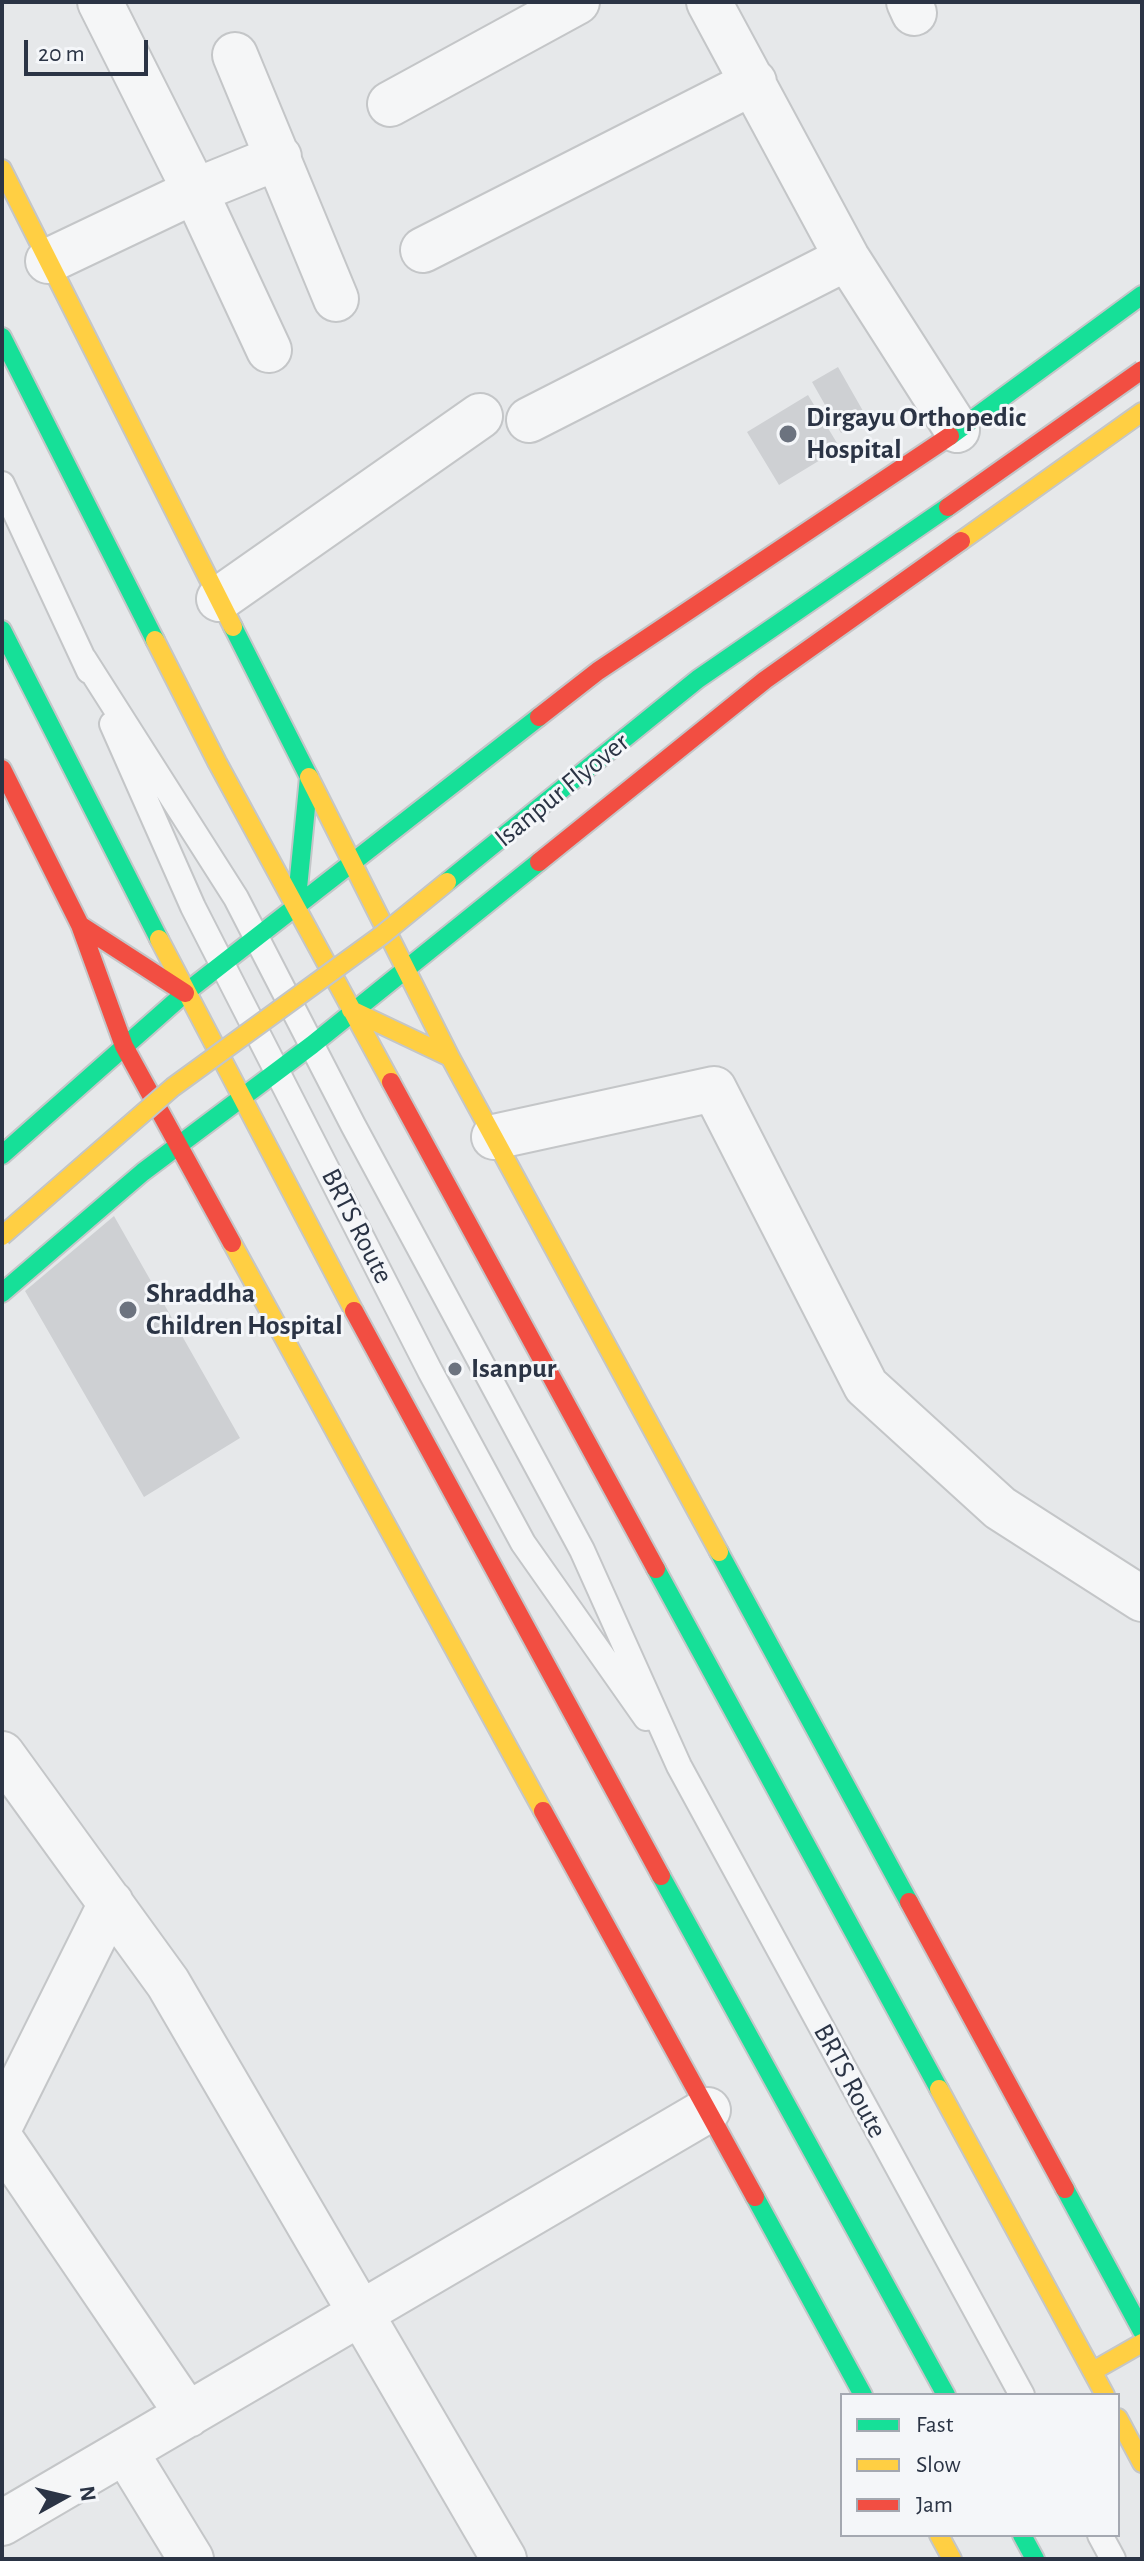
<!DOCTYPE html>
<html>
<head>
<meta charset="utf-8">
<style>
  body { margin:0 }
  #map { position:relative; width:1144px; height:2561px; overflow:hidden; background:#e6e8ea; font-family:"Alegreya Sans",sans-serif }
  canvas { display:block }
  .frame { position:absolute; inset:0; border:4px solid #2b3445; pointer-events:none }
  .legend { position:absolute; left:840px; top:2393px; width:280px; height:144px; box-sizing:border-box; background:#f4f6f9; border:2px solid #a4a8b1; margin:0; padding:10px 14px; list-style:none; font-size:24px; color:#2b3445 }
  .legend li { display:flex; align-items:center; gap:16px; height:40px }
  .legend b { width:40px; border:2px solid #a4a8b1 }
  .north { position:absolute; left:24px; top:2457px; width:80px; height:80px; -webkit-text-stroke:6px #f4f6f9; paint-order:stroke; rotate:82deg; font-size:22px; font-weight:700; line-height:32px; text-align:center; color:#2b3445 }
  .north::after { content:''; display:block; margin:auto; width:28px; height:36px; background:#2b3445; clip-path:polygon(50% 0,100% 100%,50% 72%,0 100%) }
  .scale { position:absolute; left:24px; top:40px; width:124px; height:36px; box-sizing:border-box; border:4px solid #2b3445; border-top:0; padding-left:10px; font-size:24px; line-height:28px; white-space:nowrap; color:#2b3445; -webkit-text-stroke:6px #f4f6f9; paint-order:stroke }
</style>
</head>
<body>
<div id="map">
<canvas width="1144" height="2561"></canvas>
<div class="frame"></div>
<ul class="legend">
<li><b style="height:10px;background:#16e098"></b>Fast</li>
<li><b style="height:10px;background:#ffcf43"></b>Slow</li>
<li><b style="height:10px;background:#f24e42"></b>Jam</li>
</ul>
<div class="north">N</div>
<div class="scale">20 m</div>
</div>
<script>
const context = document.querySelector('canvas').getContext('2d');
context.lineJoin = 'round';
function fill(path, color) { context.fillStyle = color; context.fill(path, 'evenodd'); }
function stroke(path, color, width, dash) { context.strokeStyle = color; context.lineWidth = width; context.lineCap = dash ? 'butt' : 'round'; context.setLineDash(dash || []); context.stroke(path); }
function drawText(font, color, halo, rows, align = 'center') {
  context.font = font + ' "Alegreya Sans",sans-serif'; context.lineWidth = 6; context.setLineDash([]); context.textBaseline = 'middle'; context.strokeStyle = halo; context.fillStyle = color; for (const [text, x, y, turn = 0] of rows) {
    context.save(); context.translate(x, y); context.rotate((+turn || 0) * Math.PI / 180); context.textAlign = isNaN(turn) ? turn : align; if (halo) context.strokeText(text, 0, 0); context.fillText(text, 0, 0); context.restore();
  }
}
fill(new Path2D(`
  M838,367l29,51 -26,15 -29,-51z
  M808,395l32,53 -61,37 -32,-53z
  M114,1216l126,222 -96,59 -119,-206z`), '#ced0d3');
const lane = new Path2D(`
  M2,484l87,187
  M84,659l152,239 117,227 229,425 97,216 343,629
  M112,724l81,183 237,464 93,172 123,175
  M1100,2535l13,24`);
const street = new Path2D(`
  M100,2l95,189 74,159
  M709,2l138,256 110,172
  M909,2l5,11
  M235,55l101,244
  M390,104l187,-102
  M423,250l331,-168
  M48,261l147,-70 84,-34
  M529,420l318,-162
  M219,599l261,-183
  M494,1137l220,-48 152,297 134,122 142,91
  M2,1754l166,229 336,576
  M2,2122l109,-219
  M2,2141l186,274
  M125,2451l66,108
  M2,2523l706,-413`);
const fast = new Path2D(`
  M2,337l153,303
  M950,436l192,-141
  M233,627l76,150 -13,131
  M2,630l157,309
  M2,1155l183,-162 354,-276
  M2,1293l141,-121 169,-127 227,-183
  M719,1552l190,350
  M656,1569l283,520
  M661,1876l285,519
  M1065,2189l77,142
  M755,2197l108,198
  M1022,2535l13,24`);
const slow = new Path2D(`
  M2,169l231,458
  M961,541l181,-129
  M155,640l62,122 174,320
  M309,777l141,280
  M159,939l195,372
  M351,1010l99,47 269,495
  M232,1243l311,568
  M939,2089l166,306
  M1093,2371l49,-28
  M1118,2418l24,45
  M939,2535l13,24`);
const jam = new Path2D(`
  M539,717l59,-46 352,-235
  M2,769l78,156 105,68
  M539,862l226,-182 196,-139
  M80,925l44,121 108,197
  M391,1082l265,487
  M354,1311l307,565
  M543,1811l212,386
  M909,1902l156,287`);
stroke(lane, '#c4c6c8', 28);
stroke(street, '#c4c6c8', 48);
stroke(fast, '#c4c6c8', 22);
stroke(slow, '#c4c6c8', 22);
stroke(jam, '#c4c6c8', 22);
stroke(lane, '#f5f6f7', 24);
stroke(street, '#f5f6f7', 44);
stroke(fast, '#16e098', 18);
stroke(slow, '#ffcf43', 18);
stroke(jam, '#f24e42', 18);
const fastBridge = new Path2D(`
  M447,882l251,-203 250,-172`);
const slowBridge = new Path2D(`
  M2,1236l171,-149 209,-152 65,-53`);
const jamBridge = new Path2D(`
  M948,507l194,-137`);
stroke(fastBridge, '#c2c5c8', 22, []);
stroke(slowBridge, '#c2c5c8', 22, []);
stroke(jamBridge, '#c2c5c8', 22, []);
stroke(fastBridge, '#16e098', 18);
stroke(slowBridge, '#ffcf43', 18);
stroke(jamBridge, '#f24e42', 18);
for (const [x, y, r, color] of [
  [788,434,10,"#6c737f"],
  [128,1310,10,"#6c737f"],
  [455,1369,8,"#6c737f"]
]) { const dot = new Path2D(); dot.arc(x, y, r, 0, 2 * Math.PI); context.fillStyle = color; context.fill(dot); stroke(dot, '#f4f6f9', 3); }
drawText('bold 28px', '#2b3445', '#f4f6f9', [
  ["Dirgayu Orthopedic",806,418],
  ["Hospital",806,450],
  ["Shraddha",146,1294],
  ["Children Hospital",146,1326],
  ["Isanpur",471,1369]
], 'left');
drawText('28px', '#2b3445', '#f4f6f9', [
  ["Isanpur Flyover",562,790,-39],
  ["BRTS Route",357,1226,63],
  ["BRTS Route",850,2081,62]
]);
</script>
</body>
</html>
